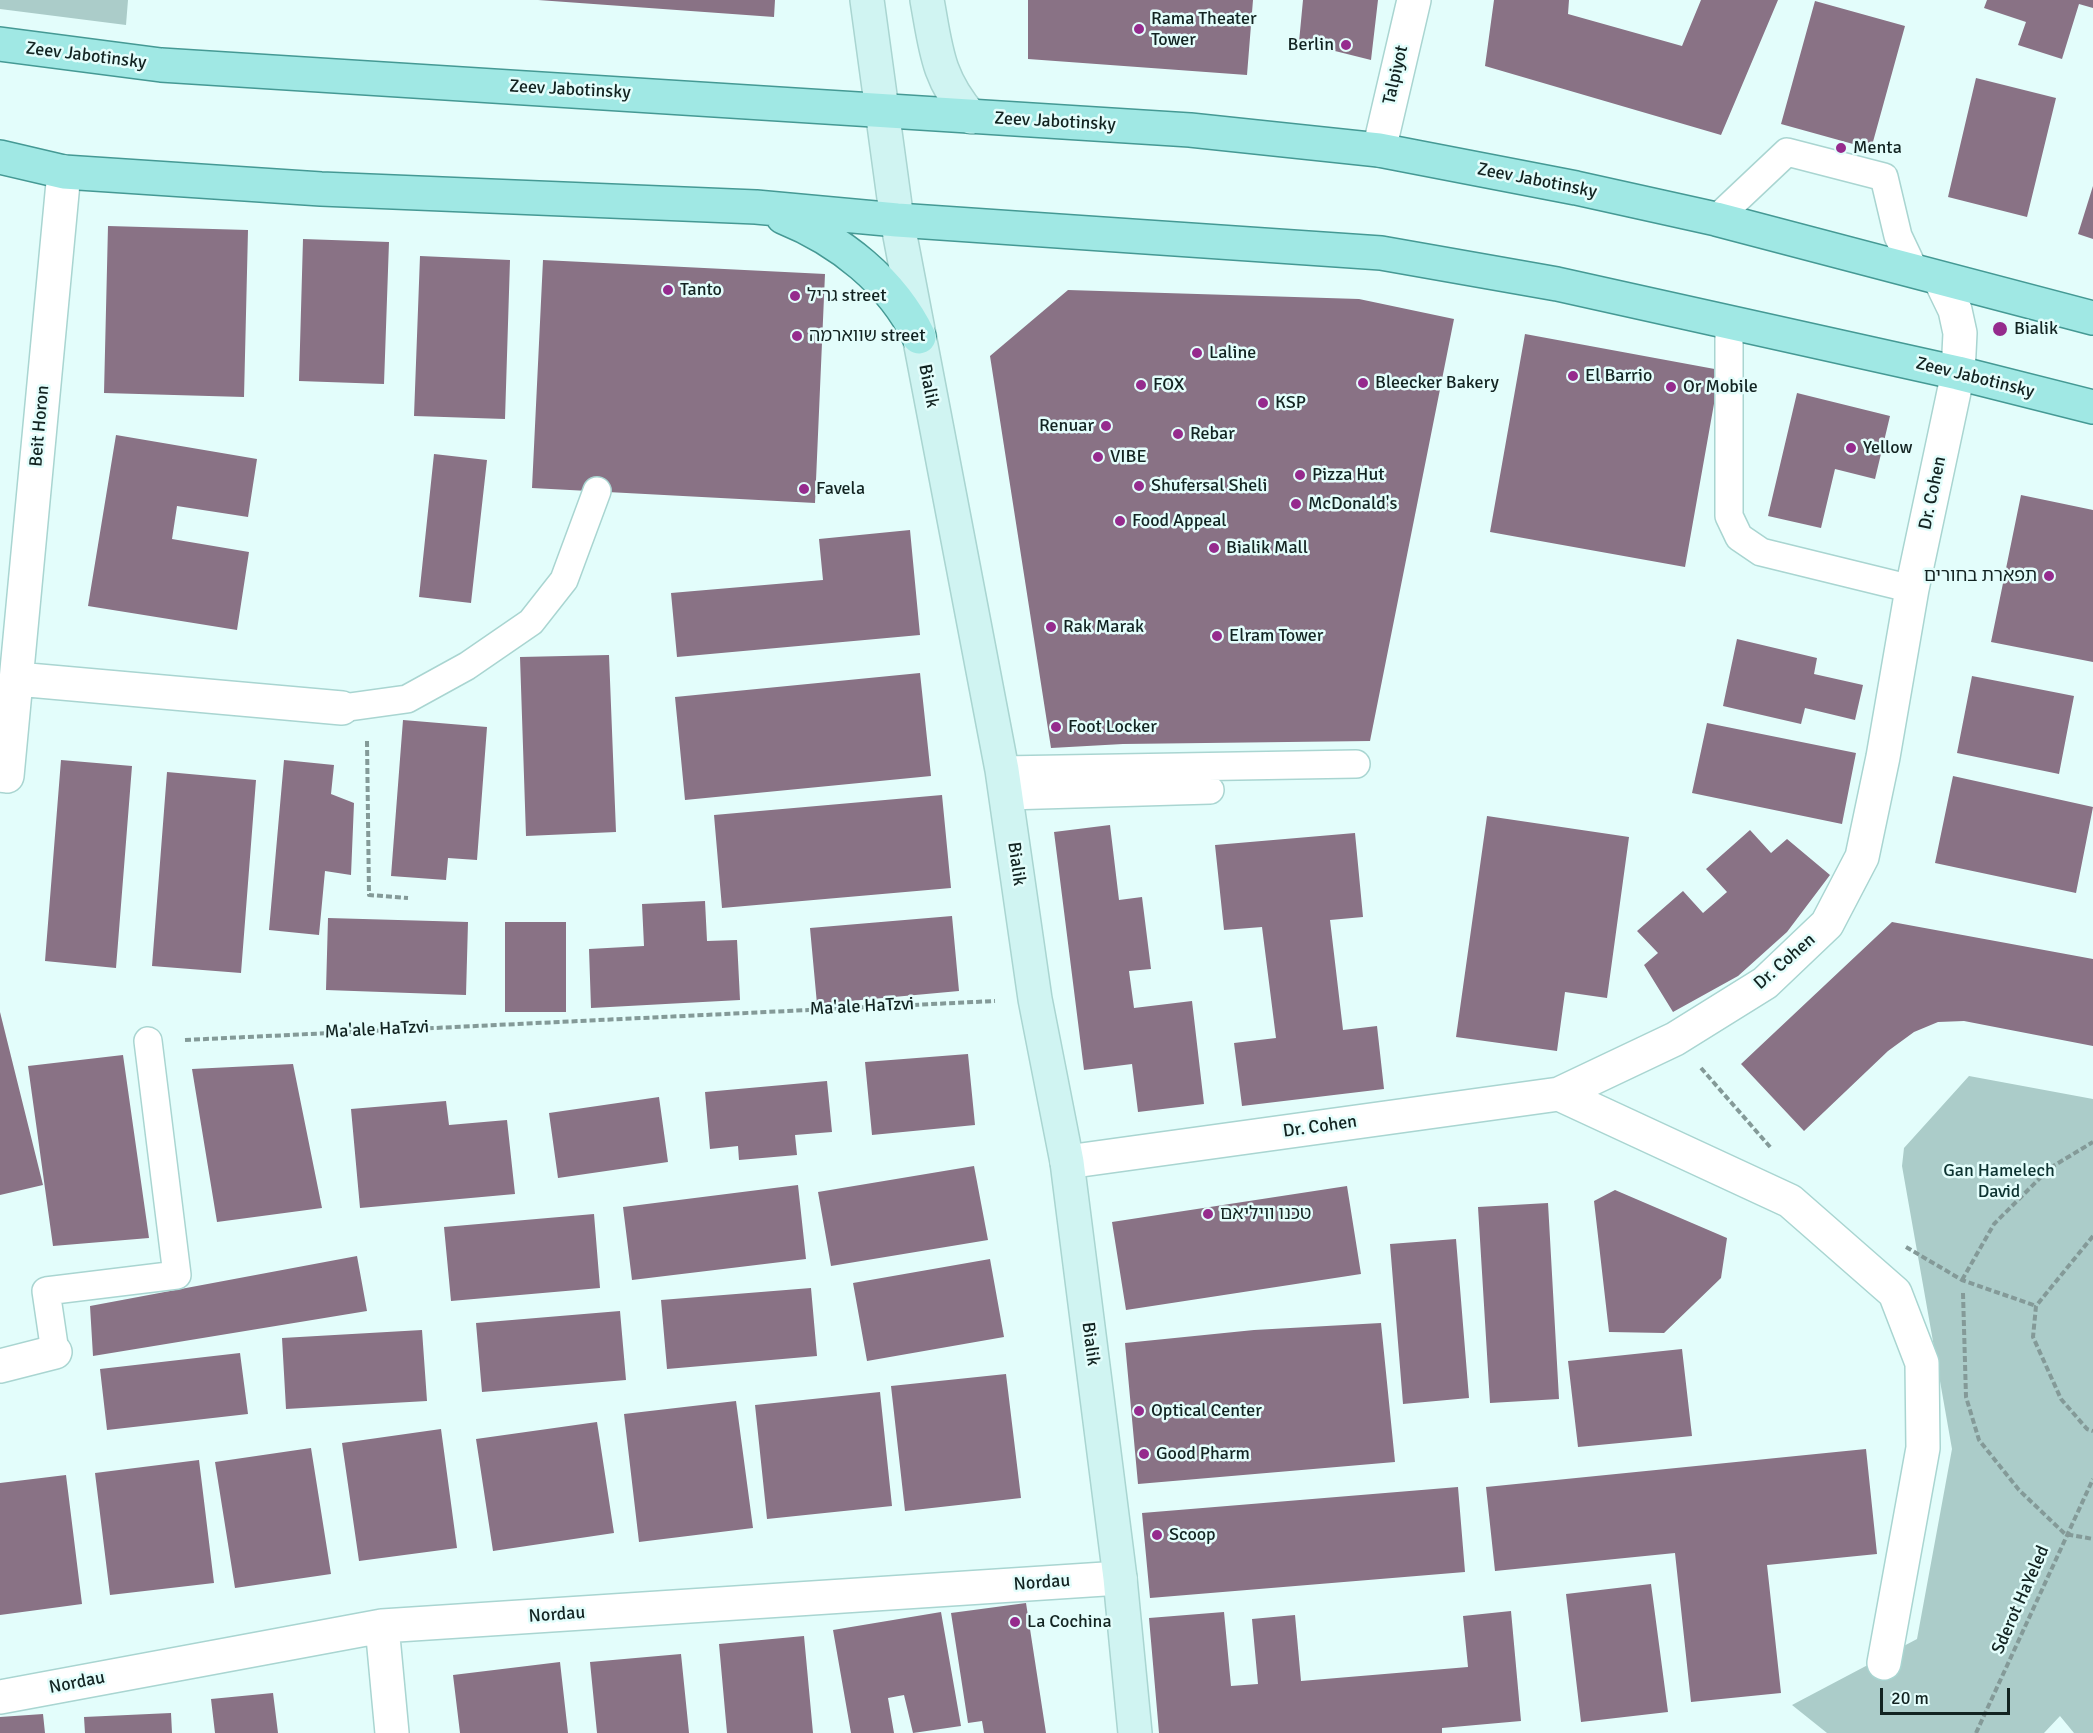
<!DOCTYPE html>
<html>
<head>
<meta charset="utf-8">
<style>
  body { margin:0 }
  #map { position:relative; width:2093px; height:1733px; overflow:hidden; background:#e3fdfb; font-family:Signika,sans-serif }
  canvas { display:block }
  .scale { position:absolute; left:1880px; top:1688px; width:130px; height:27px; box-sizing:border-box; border:3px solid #122321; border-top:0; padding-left:8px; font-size:18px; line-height:21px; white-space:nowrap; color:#122321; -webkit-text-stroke:4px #e3fdfb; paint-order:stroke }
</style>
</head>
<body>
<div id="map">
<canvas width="2093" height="1733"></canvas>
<div class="scale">20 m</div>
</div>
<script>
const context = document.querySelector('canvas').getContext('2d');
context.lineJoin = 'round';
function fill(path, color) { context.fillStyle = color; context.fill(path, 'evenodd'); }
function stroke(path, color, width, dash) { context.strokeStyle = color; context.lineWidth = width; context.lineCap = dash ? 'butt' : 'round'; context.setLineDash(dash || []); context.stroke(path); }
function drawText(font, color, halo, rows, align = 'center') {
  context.font = font + ' Signika,"Noto Sans Hebrew",sans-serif'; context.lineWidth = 5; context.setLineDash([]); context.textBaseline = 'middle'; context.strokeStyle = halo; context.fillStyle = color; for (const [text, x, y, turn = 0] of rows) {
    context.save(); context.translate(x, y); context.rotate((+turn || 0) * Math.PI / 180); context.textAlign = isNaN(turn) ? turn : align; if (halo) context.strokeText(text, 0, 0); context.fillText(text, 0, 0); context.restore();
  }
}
fill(new Path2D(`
  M0,0h128l-2,25 -126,-16z
  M1969,1076l124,23v634h-19l-14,-17 -16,17h-217l-35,-28 125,-66 35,-190 -50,-283 2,-18z`), '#abccc9');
fill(new Path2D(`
  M538,0h237l-1,17z
  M1028,0h225l-6,75 -219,-16z
  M1303,0h75l-7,60 -72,-18z
  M1494,0h75l-1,14 114,32 19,-46h77l-57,135 -236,-69z
  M1987,0h106v8l-14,-4 -17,55 -44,-14 8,-23 -42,-14z
  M1815,1l90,25 -34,123 -90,-25z
  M1976,78l80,20 -29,119 -79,-20z
  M2093,186v53l-15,-5z
  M108,226l140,4 -4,167 -140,-4z
  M303,239l86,3 -5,142 -85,-3z
  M420,256l90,4 -5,159 -91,-3z
  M543,260l282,14 -10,229 -283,-15z
  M1068,290l291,9 95,20 -84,422 -247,3 -72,4 -61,-392z
  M1525,334l195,36 -35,197 -195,-35z
  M1797,393l93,23 -15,63 -40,-10 -14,59 -53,-12z
  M116,435l141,24 -9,58 -71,-11 -5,33 77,13 -12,78 -149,-24z
  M434,454l53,6 -16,143 -52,-6z
  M2021,495l72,15v152l-102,-20z
  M910,530l10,105 -243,22 -6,-64 152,-13 -4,-41z
  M1737,639l80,19 -3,16 49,11 -8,35 -50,-12 -4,16 -78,-18z
  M609,655l7,177 -90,4 -6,-179z
  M920,673l11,103 -246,24 -10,-103z
  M1972,676l102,20 -15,78 -102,-21z
  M403,720l84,7 -10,133 -29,-2 -2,22 -55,-4z
  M1707,723l149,30 -14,71 -150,-31z
  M61,760l71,6 -16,202 -71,-7z
  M284,760l50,5 -3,29 23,9 -3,72 -26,-4 -6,64 -50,-5z
  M167,772l89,8 -15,193 -89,-7z
  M1953,776l140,31 -17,86 -141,-30z
  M942,795l9,93 -229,20 -8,-93z
  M1487,816l142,21 -22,161 -42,-6 -8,59 -101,-14z
  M1110,825l9,75 23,-3 9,72 -22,2 5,37 58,-7 12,103 -66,8 -6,-48 -48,6 -30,-238z
  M1750,830l21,23 16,-14 43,36 -43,57 -49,44 -65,36 -29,-47 14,-12 -21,-22 46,-40 20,22 24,-21 -21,-23z
  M1355,833l8,84 -33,3 13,110 34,-4 7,63 -142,17 -8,-63 42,-5 -14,-111 -38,3 -9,-85z
  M705,901l2,40 30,-1 3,60 -149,8 -2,-59 55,-3 -2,-42z
  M952,916l7,75 -142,13 -7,-76z
  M328,918l140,4 -2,73 -140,-5z
  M505,922h61v90h-61z
  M1892,922l201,37v87l-129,-25 -26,1 -24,10 -26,19 -84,80 -63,-67z
  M0,1012l43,173 -43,10z
  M968,1054l7,71 -103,10 -7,-73z
  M123,1055l26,183 -96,8 -25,-180z
  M293,1064l29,144 -105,14 -25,-153z
  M827,1081l5,51 -37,3 2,20 -58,5 -1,-14 -28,3 -5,-57z
  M659,1097l9,65 -110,16 -9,-65z
  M446,1101l3,24 58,-5 8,74 -155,14 -9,-99z
  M974,1166l14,74 -157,26 -13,-74z
  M798,1185l8,74 -174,21 -9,-73z
  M1347,1186l14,88 -235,36 -14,-88z
  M1615,1190l112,48 -6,40 -57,55 -55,-1 -15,-131z
  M1548,1203l11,196 -69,4 -12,-196z
  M594,1214l6,74 -149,13 -7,-74z
  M1456,1239l13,159 -66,6 -13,-160z
  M357,1256l10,55 -274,45 -3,-50z
  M990,1259l14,78 -137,24 -14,-78z
  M811,1288l6,68 -150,13 -6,-69z
  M620,1311l6,69 -144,12 -6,-69z
  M1381,1323l14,139 -257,22 -13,-141 129,-13z
  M422,1330l5,71 -141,8 -4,-71z
  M1682,1349l10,87 -114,11 -10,-86z
  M240,1353l8,61 -141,16 -7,-61z
  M1006,1374l15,124 -116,13 -14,-125z
  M880,1392l12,114 -125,13 -12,-114z
  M736,1401l17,127 -114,14 -15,-128z
  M597,1422l17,111 -121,18 -17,-112z
  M441,1429l16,119 -98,13 -17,-118z
  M311,1448l20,126 -96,14 -20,-126z
  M1866,1449l11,105 -110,11 14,128 -90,9 -16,-149 -180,18 -9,-84z
  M199,1460l15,123 -104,12 -15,-122z
  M66,1475l16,129 -82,11v-132z
  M1458,1487l7,85 -315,26 -8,-85z
  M1651,1584l17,128 -87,10 -15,-128z
  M1026,1603l20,130h-62l-2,-12 -14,2 -17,-110z
  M1511,1611l10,110 -79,7v5h-283l-10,-115 75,-6 7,74 27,-2 -6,-65 43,-4 6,66 167,-14 -5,-51z
  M941,1612l20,114 -48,7 -9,-38 -16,3 6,35h-43l-18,-103z
  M804,1636l9,97h-86l-8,-89z
  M681,1654l8,79h-92l-7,-71z
  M560,1662l8,71h-108l-7,-58z
  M273,1693l5,40h-63l-4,-34z
  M171,1713l1,20h-87l-1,-16z
  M43,1714l2,19h-45v-16z`), '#897285');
const lane = new Path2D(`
  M1716,219l71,-67 97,25 14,59 17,36
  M1729,323v193l10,21 22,15 151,37
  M342,708l65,-9 60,-33 64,-44 33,-42 33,-89
  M1002,770l354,-6
  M1007,796l203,-6
  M55,1352l-9,-61 131,-16 -29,-234`);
const street = new Path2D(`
  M1379,150l35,-150
  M17,679l325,29
  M0,775l7,1 57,-604
  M1559,1094l231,107 105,92 27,70 1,85 -39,215
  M1067,1162l492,-68 116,-55 90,-56 62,-59 35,-67 21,-100 29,-168 46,-216 2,-40 -5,-23 -15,-31
  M0,1366l55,-14
  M382,1626l10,107
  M0,1697l382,-71 738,-48`);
const secondary = new Path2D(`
  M867,0l30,220 105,550 33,229 32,163 53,416 15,155
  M927,0c9,49 10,78 44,117`);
const primary = new Path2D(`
  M0,44l161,21 1029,65 189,20 197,38 140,31 377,99
  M0,157l64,15 257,17 435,18 141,13 484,33 176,31 401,89 135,34
  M783,217c57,23 109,64 136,120`);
stroke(lane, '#a9d5d1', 30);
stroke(street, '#a9d5d1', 36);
stroke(secondary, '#a9d5d1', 36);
stroke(primary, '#459994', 36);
stroke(new Path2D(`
  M367,741l2,154 39,3
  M185,1040l810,-39
  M1701,1068l70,80
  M2093,1236l-57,70 -3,31 28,62 26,30 6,2
  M1906,1247l56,33 74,26
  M1962,1280l32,-56 56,-56 43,-26
  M1963,1293l3,104 13,43 40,50 46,44 28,5
  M1976,1733l117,-254`), '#849a98', 4, [6, 3]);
stroke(lane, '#fff', 27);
stroke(street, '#fff', 33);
stroke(secondary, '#d0f4f2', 33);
stroke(primary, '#a0e8e4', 33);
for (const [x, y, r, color] of [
  [1139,29,6,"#952b8d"],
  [1346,45,6,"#952b8d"],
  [1841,148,6,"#952b8d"],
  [668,290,6,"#952b8d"],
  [795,296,6,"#952b8d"],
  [2000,329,8,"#952b8d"],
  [797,336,6,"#952b8d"],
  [1197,353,6,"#952b8d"],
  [1573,376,6,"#952b8d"],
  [1363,383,6,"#952b8d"],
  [1141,385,6,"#952b8d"],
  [1671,387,6,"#952b8d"],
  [1263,403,6,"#952b8d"],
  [1106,426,6,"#952b8d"],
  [1178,434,6,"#952b8d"],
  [1851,448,6,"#952b8d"],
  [1098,457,6,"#952b8d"],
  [1300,475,6,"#952b8d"],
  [1139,486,6,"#952b8d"],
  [804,489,6,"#952b8d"],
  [1296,504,6,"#952b8d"],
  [1120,521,6,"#952b8d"],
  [1214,548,6,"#952b8d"],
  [2049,576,6,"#952b8d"],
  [1051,627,6,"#952b8d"],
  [1217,636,6,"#952b8d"],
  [1056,727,6,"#952b8d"],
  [1208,1214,6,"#952b8d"],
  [1139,1411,6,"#952b8d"],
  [1144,1454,6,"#952b8d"],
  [1157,1535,6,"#952b8d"],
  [1015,1622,6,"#952b8d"]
]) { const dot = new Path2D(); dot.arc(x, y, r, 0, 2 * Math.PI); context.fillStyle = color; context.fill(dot); stroke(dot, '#e3fdfb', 2); }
drawText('18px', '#122321', '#e3fdfb', [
  ["Rama Theater",1151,19],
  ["Tower",1151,40],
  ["Berlin",1334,45,"right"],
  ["Menta",1853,148],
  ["Tanto",680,290],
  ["גריל street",807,296],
  ["Bialik",2014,329],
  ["שווארמה street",809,336],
  ["Laline",1209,353],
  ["El Barrio",1585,376],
  ["Bleecker Bakery",1375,383],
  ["FOX",1153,385],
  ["Or Mobile",1683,387],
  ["KSP",1275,403],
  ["Renuar",1094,426,"right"],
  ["Rebar",1190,434],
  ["Yellow",1863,448],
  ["VIBE",1110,457],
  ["Pizza Hut",1312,475],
  ["Shufersal Sheli",1151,486],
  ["Favela",816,489],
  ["McDonald's",1308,504],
  ["Food Appeal",1132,521],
  ["Bialik Mall",1226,548],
  ["תפארת בחורים",2037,576,"right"],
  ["Rak Marak",1063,627],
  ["Elram Tower",1229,636],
  ["Foot Locker",1068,727],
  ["טכנו וויליאם",1220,1214],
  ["Optical Center",1151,1411],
  ["Good Pharm",1156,1454],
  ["Scoop",1169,1535],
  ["La Cochina",1027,1622]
], 'left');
drawText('18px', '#122321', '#e3fdfb', [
  ["Zeev Jabotinsky",86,56,7],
  ["Talpiyot",1396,75,-77],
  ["Zeev Jabotinsky",570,90,3],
  ["Zeev Jabotinsky",1055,122,3],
  ["Zeev Jabotinsky",1537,181,11],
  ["Zeev Jabotinsky",1975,378,14],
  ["Bialik",928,386,79],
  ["Beit Horon",40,426,-85],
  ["Dr. Cohen",1933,493,-78],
  ["Bialik",1016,864,82],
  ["Dr. Cohen",1785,962,-41],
  ["Ma'ale HaTzvi",862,1007,-3],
  ["Ma'ale HaTzvi",377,1030,-3],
  ["Dr. Cohen",1320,1127,-8],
  ["Bialik",1090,1344,83],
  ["Nordau",1042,1583,-4],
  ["Sderot HaYeled",2021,1600,-66],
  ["Nordau",557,1615,-4],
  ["Nordau",77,1683,-11]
]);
drawText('18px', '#0c3230', '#e3fdfb', [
  ["Gan Hamelech",1999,1171],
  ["David",1999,1192]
]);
</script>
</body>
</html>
